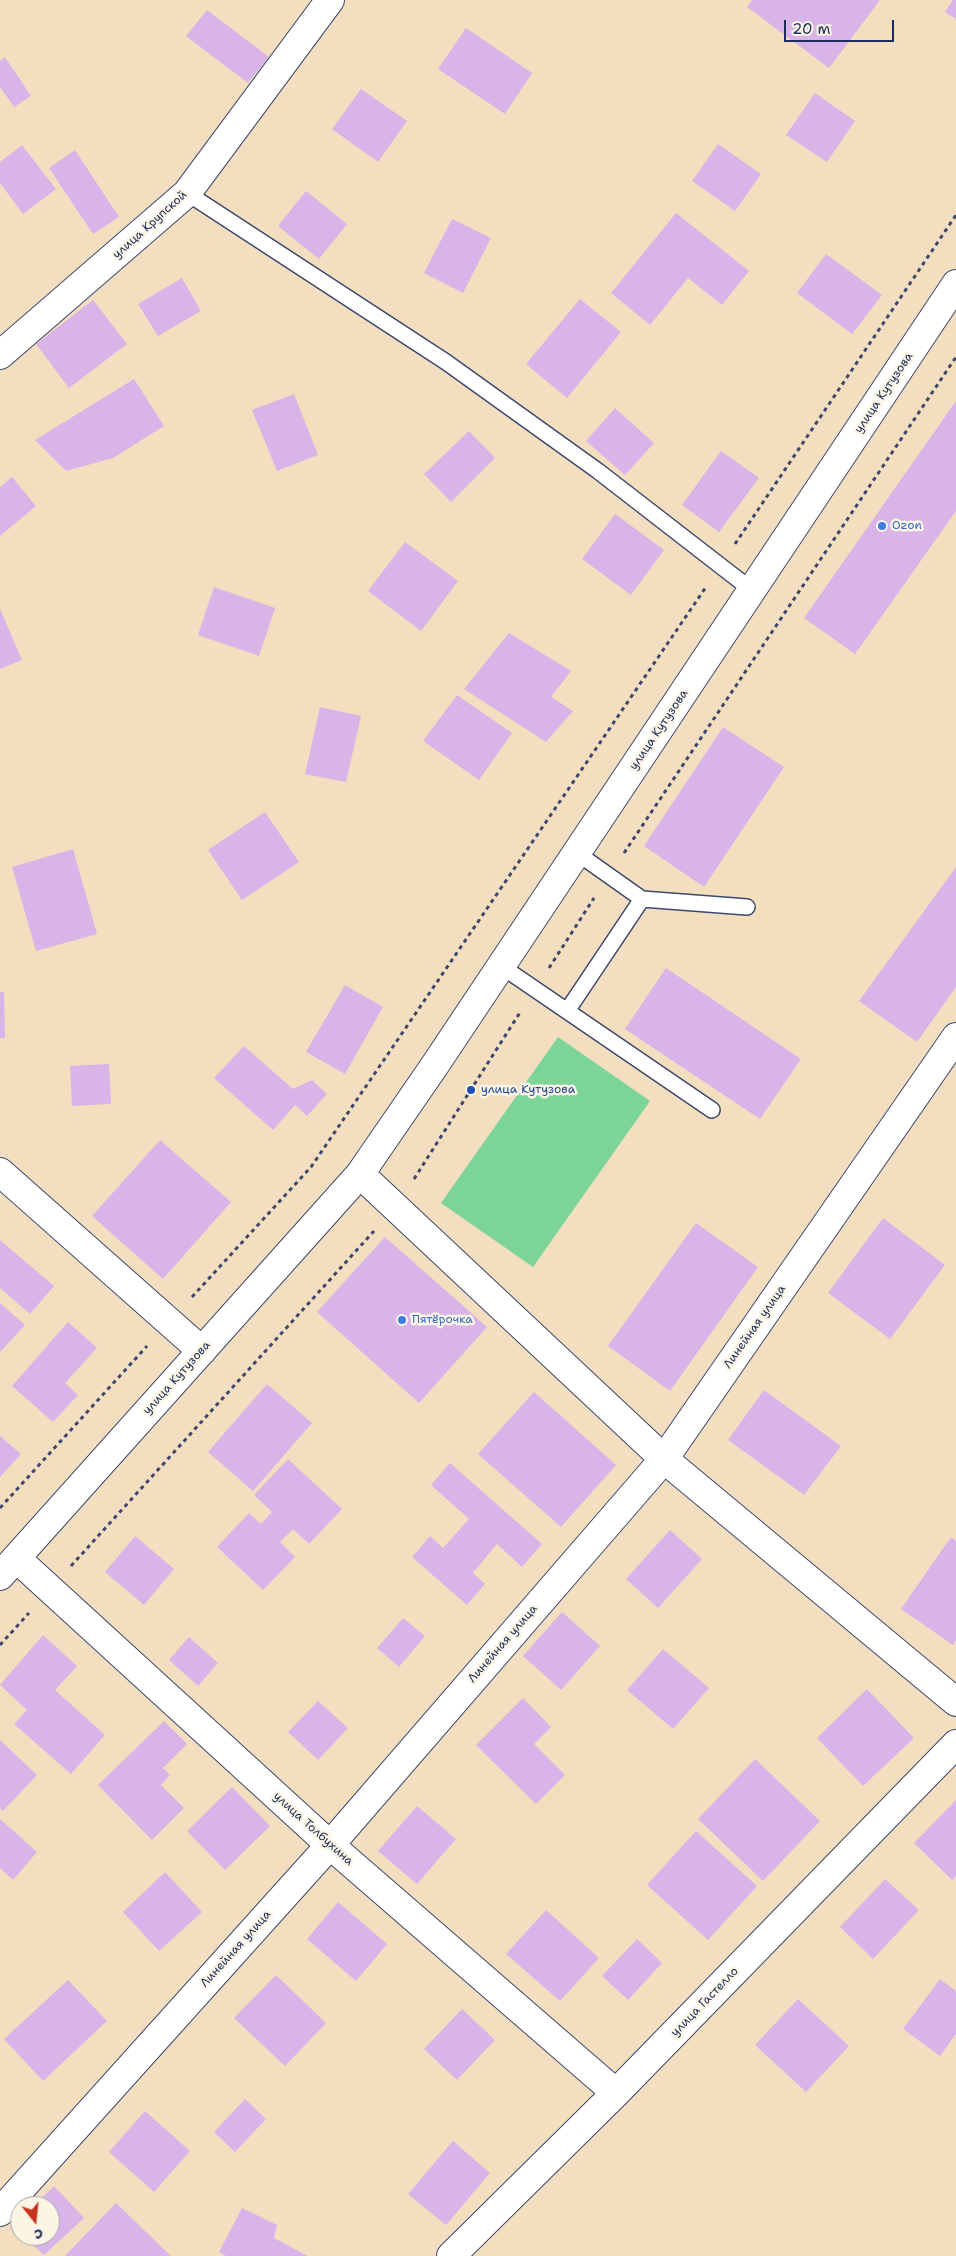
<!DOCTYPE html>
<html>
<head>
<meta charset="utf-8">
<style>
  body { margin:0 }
  #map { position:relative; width:956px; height:2256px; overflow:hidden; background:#f4dec0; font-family:"Shantell Sans",sans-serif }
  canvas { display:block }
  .north { position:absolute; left:10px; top:2196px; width:50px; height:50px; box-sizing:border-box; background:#fcf5e5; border:1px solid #a2a6af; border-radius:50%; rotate:164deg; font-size:14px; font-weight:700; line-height:20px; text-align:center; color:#1b2f5e }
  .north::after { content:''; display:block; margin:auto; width:18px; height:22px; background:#c8321e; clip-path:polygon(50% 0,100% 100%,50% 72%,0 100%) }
  .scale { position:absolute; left:784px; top:20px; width:110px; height:22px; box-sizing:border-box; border:2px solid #1b2f5e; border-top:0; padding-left:6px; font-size:15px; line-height:18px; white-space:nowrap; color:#1b2f5e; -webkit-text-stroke:4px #fcf5e5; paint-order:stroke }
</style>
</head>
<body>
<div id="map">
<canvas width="956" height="2256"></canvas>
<div class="north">С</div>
<div class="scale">20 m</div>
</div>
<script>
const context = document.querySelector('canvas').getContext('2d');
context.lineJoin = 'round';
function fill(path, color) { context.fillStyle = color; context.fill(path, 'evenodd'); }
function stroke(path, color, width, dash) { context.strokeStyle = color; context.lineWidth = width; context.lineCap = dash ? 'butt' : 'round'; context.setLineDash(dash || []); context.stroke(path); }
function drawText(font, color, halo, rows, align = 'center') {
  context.font = font + ' "Shantell Sans",sans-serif'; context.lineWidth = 5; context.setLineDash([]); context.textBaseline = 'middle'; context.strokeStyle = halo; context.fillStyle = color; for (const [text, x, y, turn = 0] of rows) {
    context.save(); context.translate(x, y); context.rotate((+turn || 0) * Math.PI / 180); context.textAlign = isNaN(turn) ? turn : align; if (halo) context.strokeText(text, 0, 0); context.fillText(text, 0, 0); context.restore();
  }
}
fill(new Path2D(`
  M558,1037l92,64 -117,166 -92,-64z`), '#7cd498');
fill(new Path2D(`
  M752,0h128l-51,68 -82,-61z
  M953,0h3v19l-11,-7z
  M207,10l62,47 -21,26 -62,-47z
  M466,28l66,45 -27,41 -67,-45z
  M5,57l26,39 -17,11 -14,-20v-26z
  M361,89l46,32 -29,41 -46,-33z
  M815,93l40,28 -28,41 -41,-27z
  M718,144l43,30 -26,37 -43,-30z
  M22,145l34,44 -33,25 -23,-31v-21z
  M75,150l44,67 -26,17 -44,-66z
  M306,191l41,33 -28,35 -41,-33z
  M676,213l73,58 -27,34 -34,-27 -38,47 -39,-32z
  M452,219l39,19 -28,55 -39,-20z
  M826,254l56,41 -30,39 -55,-41z
  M182,278l19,33 -43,25 -20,-32z
  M580,299l41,33 -54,66 -41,-34z
  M93,300l34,44 -58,44 -33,-44z
  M134,379l30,47 -51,32 -47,13 -31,-31z
  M294,394l24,61 -41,16 -25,-61z
  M956,401v110l-101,143 -51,-36z
  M615,408l39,35 -29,32 -39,-34z
  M469,431l26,27 -44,44 -27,-28z
  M721,451l38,27 -40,54 -37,-27z
  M12,477l24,29 -36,30v-49z
  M615,514l49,36 -33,45 -49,-36z
  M405,542l53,39 -37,50 -53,-40z
  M214,587l61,21 -16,48 -61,-21z
  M0,609l22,51 -22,9z
  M509,633l62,38 -20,26 22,14 -27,31 -82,-53z
  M457,695l55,38 -33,47 -56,-39z
  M320,707l41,9 -15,66 -41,-8z
  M723,727l61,40 -80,120 -60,-41z
  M265,812l34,50 -57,38 -34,-50z
  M73,849l24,85 -61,17 -24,-84z
  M956,867v120l-39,55 -58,-41z
  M666,968l135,91 -41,60 -135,-90z
  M345,985l38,22 -38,67 -39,-22z
  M0,992h4l1,46h-5z
  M244,1046l49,43 19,-9 15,14 -20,22 -12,-11 -22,25 -59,-52z
  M109,1064l2,40 -39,2 -2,-40z
  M160,1140l71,62 -68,77 -71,-63z
  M883,1218l62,47 -55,74 -62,-46z
  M696,1223l62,44 -88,124 -62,-45z
  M385,1237l102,90 -68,76 -102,-91z
  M0,1240l54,46 -24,28 -30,-26z
  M0,1303l25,22 -25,27z
  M68,1322l29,26 -32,35 13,12 -25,27 -41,-36z
  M267,1384l45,39 -59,68 -45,-39z
  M764,1390l77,56 -37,49 -76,-55z
  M534,1392l82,73 -55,62 -83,-73z
  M0,1436l21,18 -21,23z
  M288,1459l54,50 -33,35 -16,-15 -13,13 15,15 -32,33 -46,-43 32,-34 12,11 11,-12 -18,-17z
  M450,1463l92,81 -20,23 -25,-23 -24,29 12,11 -18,21 -55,-48 18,-21 13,12 26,-29 -38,-34z
  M670,1530l32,29 -44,49 -32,-29z
  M135,1536l39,33 -30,36 -39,-33z
  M951,1537l5,4v99l-3,5 -52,-36z
  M562,1612l38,34 -39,44 -38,-34z
  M403,1618l22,18 -26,31 -22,-19z
  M43,1635l34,31 -22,24 50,45 -34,39 -57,-50 13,-14 -27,-25z
  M189,1637l29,26 -20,23 -29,-26z
  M663,1649l46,39 -36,41 -46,-39z
  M867,1689l47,49 -51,48 -46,-48z
  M523,1698l28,29 -17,17 31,31 -29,29 -60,-59z
  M318,1701l30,27 -30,32 -30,-28z
  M164,1721l23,23 -24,24 7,7 -9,10 23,23 -32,32 -54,-55z
  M0,1740l37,35 -34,36 -3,-3z
  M755,1759l65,62 -57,60 -65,-62z
  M232,1787l38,39 -45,44 -38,-39z
  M956,1800v76l-4,4 -38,-37z
  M417,1806l39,33 -39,45 -39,-33z
  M0,1819l37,33 -24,28 -13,-12z
  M696,1831l61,55 -49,54 -61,-55z
  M165,1872l37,40 -43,39 -36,-39z
  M885,1879l34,31 -46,49 -33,-32z
  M338,1902l49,42 -31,37 -49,-42z
  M546,1910l53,48 -39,43 -54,-47z
  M637,1939l25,24 -34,37 -26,-24z
  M276,1975l50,48 -41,43 -51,-48z
  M940,1979l16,12v43l-16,22 -37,-27z
  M68,1980l39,41 -64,60 -39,-42z
  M798,1999l51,47 -43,46 -51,-47z
  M462,2009l33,31 -38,40 -33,-31z
  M245,2099l21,20 -31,33 -21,-20z
  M145,2111l45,40 -36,41 -45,-40z
  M453,2141l37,32 -44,52 -38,-31z
  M54,2186l30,32 -40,37 -21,-19h27v-30h-17z
  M116,2203l55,53h-106z
  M242,2208l35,17 -3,13 34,18h-82l-7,-4z
  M20,2219v14l-8,-7z`), '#d8b4e8');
const service = new Path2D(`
  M187,193l259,169 152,109 155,120
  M577,853l65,46 105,8
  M501,966l211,144
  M567,1011l75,-112`);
const minor = new Path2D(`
  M0,355l187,-162 143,-193
  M0,1172l202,179
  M360,1174l304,285 292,243
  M16,1558l314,287 286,248
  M0,1576l360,-402 75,-109 521,-781
  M0,2212l330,-367 334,-386 292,-422
  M451,2256l165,-163 340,-349`);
stroke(service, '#3c496d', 18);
stroke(minor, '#3c496d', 30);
stroke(new Path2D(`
  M735,544l221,-329
  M624,853l332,-496
  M549,968l45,-70
  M414,1179l107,-168
  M192,1297l119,-130 395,-580
  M0,1508l147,-162
  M71,1566l303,-335
  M0,1645l29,-32`), '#3c496d', 3, [4, 4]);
stroke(service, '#fff', 15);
stroke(minor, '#fff', 28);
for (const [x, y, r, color] of [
  [882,526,5,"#3f7fe0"],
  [471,1090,5,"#1a4fb4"],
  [402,1320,5,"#3f7fe0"]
]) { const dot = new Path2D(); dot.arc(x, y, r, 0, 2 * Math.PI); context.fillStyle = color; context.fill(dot); stroke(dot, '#fcf5e5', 2); }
drawText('12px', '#1b2f5e', '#fcf5e5', [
  ["улица Крупской",150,225,-42],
  ["улица Кутузова",884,393,-56],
  ["улица Кутузова",659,730,-56],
  ["Линейная улица",755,1327,-55],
  ["улица Кутузова",177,1378,-48],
  ["Линейная улица",503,1644,-49],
  ["улица Толбухина",313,1829,42],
  ["Линейная улица",236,1949,-48],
  ["улица Гастелло",705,2002,-46]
]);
drawText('12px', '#366cbe', '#fcf5e5', [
  ["Ozon",892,526],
  ["Пятёрочка",412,1320]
], 'left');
drawText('12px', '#164399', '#fcf5e5', [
  ["улица Кутузова",481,1090]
], 'left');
</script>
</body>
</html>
